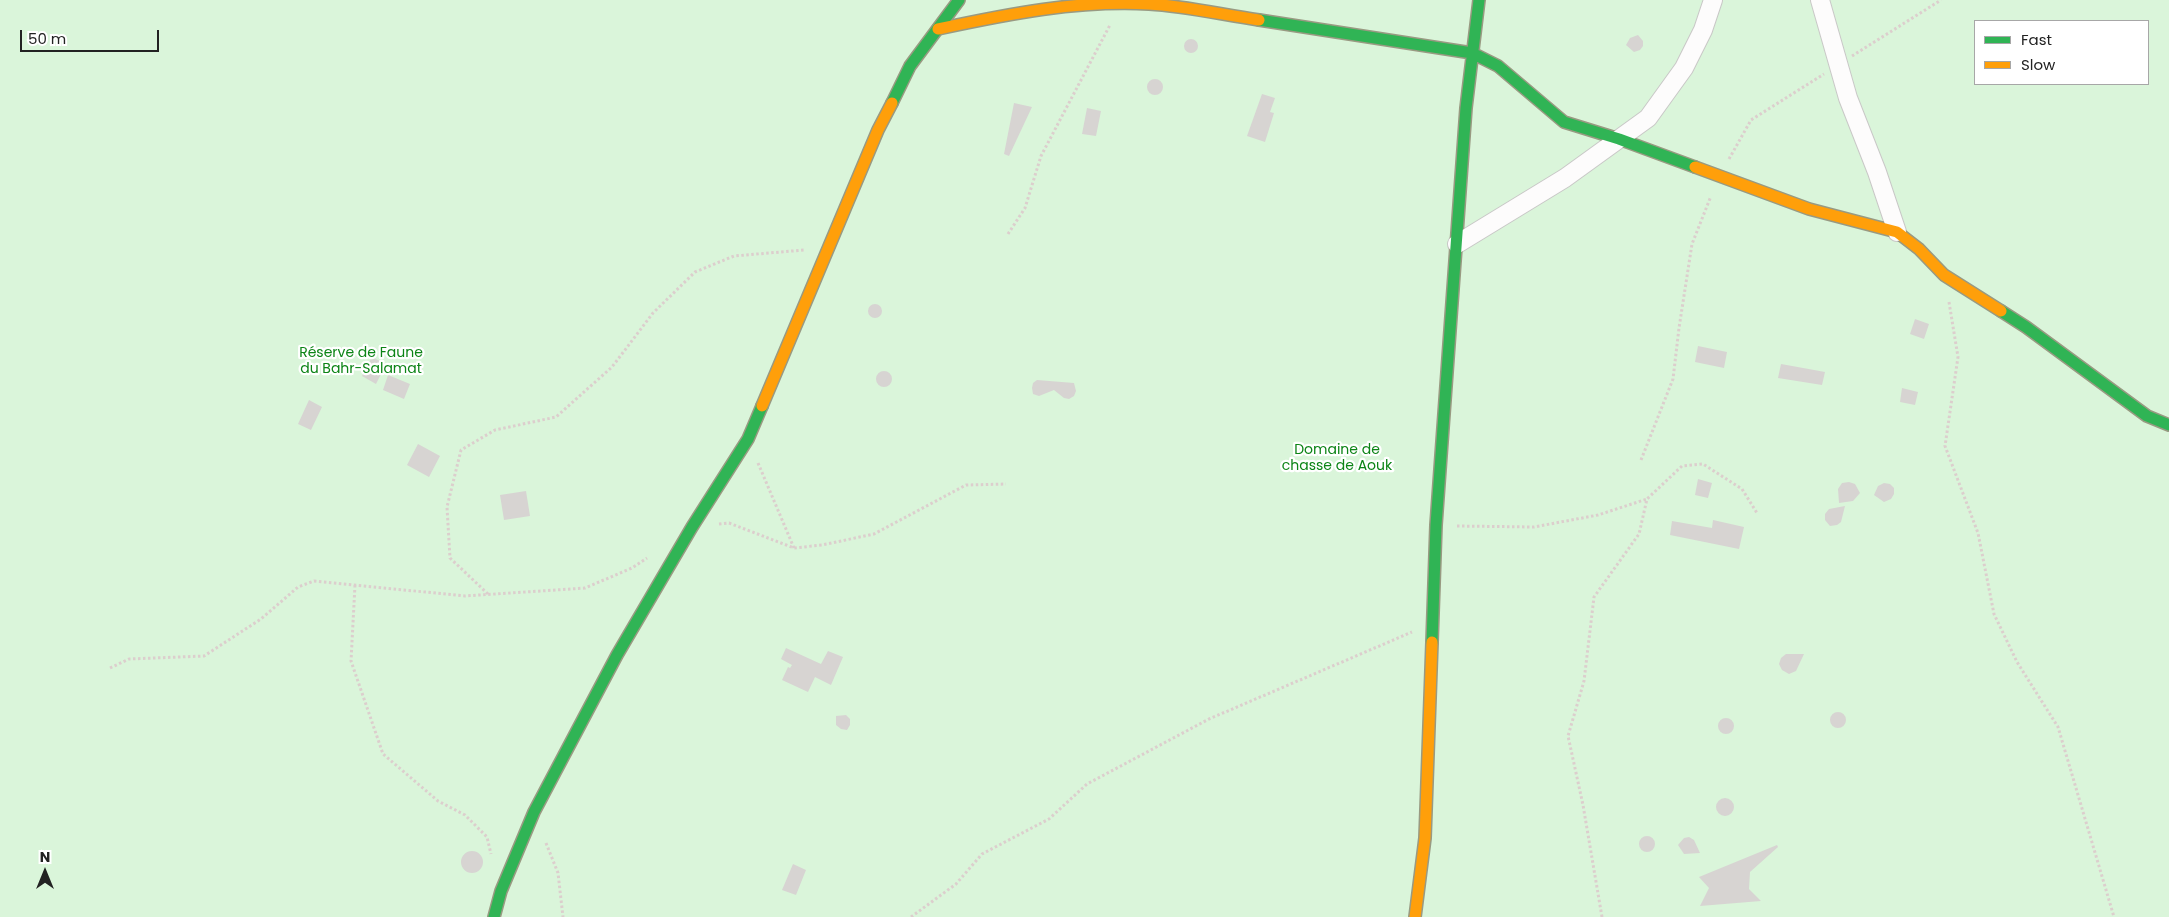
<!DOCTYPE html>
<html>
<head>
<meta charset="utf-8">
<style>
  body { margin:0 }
  #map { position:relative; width:2169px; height:917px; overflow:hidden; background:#f0eeeb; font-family:Poppins,sans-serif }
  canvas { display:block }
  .legend { position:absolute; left:1974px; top:20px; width:175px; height:65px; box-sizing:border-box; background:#fff; border:1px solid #a7a7a7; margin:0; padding:6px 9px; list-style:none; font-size:15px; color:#222 }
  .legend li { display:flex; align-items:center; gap:10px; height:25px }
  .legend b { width:25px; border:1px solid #a7a7a7 }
  .north { position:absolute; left:20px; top:847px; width:50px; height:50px; -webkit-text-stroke:4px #fff; paint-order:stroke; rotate:0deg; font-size:14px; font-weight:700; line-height:20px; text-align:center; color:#222 }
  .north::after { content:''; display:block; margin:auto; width:18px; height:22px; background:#222; clip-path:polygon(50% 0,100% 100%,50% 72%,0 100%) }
  .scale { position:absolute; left:20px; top:30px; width:139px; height:22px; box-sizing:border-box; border:2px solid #222; border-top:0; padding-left:6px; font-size:15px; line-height:18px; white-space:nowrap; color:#222; -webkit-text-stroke:4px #fff; paint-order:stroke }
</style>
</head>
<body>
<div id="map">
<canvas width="2169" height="917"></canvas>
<ul class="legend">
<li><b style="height:6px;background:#30b455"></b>Fast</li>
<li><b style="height:6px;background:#ff9f0a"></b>Slow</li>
</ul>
<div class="north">N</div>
<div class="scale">50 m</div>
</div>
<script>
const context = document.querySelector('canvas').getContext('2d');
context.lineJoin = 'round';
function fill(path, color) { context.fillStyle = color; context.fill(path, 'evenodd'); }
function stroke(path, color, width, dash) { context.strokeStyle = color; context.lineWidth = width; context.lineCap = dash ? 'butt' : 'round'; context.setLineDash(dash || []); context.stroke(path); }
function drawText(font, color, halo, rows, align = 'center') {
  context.font = font + ' Poppins,sans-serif'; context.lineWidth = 4.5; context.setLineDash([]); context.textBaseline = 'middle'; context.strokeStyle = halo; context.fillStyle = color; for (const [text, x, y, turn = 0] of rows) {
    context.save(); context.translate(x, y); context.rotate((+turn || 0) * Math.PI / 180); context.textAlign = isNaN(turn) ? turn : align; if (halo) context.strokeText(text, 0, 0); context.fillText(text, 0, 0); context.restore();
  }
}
fill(new Path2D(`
  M0,0h2169v917h-2169zM1975,21h173v63h-173z`), '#daf5da');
fill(new Path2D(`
  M1638,35l5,6v5l-3,4 -6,2 -8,-7 4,-7z
  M1184 46a7 7 0 1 1 14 0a7 7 0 1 1-14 0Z
  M1147 87a8 8 0 1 1 16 0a8 8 0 1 1-16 0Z
  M1262,94l13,4 -5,14 4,1 -9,29 -18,-6z
  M1014,103l18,4 -23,49 -5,-2z
  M1087,108l14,3 -5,25 -14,-2z
  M868 311a7 7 0 1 1 14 0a7 7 0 1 1-14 0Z
  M1915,319l14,5 -5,15 -14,-5z
  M1698,346l29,6 -3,16 -29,-6z
  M372,357l14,7 -10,20 -14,-8z
  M1781,364l44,8 -3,13 -44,-7z
  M876 379a8 8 0 1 1 16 0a8 8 0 1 1-16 0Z
  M388,375l22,9 -6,15 -21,-9z
  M1037,380l37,3 2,8 -2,5 -5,3 -5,-1 -10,-8 -15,6 -6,-2 -1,-6 1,-5z
  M1902,388l16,4 -3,13 -15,-3z
  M309,400l13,7 -11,23 -13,-6z
  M418,444l22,12 -11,21 -22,-12z
  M1698,479l14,4 -4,15 -13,-3z
  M1849,482l6,2 5,9 -7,8 -14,2 -1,-14 4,-6z
  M1884,483l6,1 4,4v6l-3,5 -7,3 -10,-7 4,-9z
  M526,491l4,25 -26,4 -4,-25z
  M1845,506l-4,16 -4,3 -7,1 -5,-6v-6l4,-5z
  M1713,520l31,7 -5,22 -69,-14 2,-14 40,7z
  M786,648l35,16 7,-13 15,6 -12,28 -16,-8 -7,15 -26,-12 6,-13 2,1 2,-3 -11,-6z
  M1786,654h18l-8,17 -7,3 -7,-4 -3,-6 2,-6z
  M1830 720a8 8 0 1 1 16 0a8 8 0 1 1-16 0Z
  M846,715l4,4v6l-3,5 -6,-1 -5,-4v-9z
  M1718 726a8 8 0 1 1 16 0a8 8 0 1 1-16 0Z
  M1716 807a9 9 0 1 1 18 0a9 9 0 1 1-18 0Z
  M1639 844a8 8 0 1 1 16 0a8 8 0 1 1-16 0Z
  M1689,837l5,3 6,13 -16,1 -6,-9 6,-7z
  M1777,845l1,2 -28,25 -1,17 12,12 -61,5 9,-18 -10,-11z
  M461 862a11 11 0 1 1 22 0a11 11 0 1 1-22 0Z
  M793,864l13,6 -10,25 -14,-5z`), '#d7d4d2');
const street = new Path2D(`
  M1820,0l28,98 29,74 20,60
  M1457,244l108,-66 83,-60 36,-50 19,-38 10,-30`);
const fast = new Path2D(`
  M1259,20l213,33 26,13 66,56 55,17 76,28
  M892,103l18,-37 49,-66
  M2001,311l25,16 121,89 22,9
  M1432,642l4,-117 30,-417 13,-108
  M494,917l7,-26 33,-79 83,-157 75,-128 56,-88 14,-33`);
const slow = new Path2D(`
  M938,29c70,-15 140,-29 211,-25 37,2 74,11 110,16
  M1695,167l114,42 88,23 22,17 25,26 57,36
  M762,406l116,-276 14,-27
  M1415,917l10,-79 7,-196`);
stroke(street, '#c9c8c7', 20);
stroke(fast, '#999a82', 14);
stroke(slow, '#999a82', 14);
stroke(new Path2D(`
  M1852,56l89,-56
  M1729,159l22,-39 73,-46
  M1008,234l17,-26 16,-52 69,-131
  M1949,302l9,55 -13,89 33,87 16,81 23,48 41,65 56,190
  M1641,460l32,-81 6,-51 13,-84 19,-48
  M758,463l36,85
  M719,524l10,-1 65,25 28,-3 52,-11 92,-49 40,-1
  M1457,526l77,1 64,-12 49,-16
  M355,585l-4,76 32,93 55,47 27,14 22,22 4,17
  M488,594l-38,-36 -3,-51 14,-57 34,-20 61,-13 56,-50 41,-54 42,-41 39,-16 70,-6
  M110,668l19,-9 75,-3 57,-37 37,-32 16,-6 151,15 120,-8 47,-20 15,-10
  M546,843l12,30 5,44
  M911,917l45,-33 26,-30 67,-35 38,-35 122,-65 203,-87
  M1602,917l-19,-112 -15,-69 16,-55 10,-84 45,-63 8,-35 35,-33 21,-2 39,25 15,24`), '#dccecd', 3, [2.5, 2.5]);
stroke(street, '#fdfcfc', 18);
stroke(fast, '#30b455', 11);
stroke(slow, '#ff9f0a', 11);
drawText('14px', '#0c8416', '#fff', [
  ["Réserve de Faune",361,353],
  ["du Bahr-Salamat",361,369],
  ["Domaine de",1337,450],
  ["chasse de Aouk",1337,466]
]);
</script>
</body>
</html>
